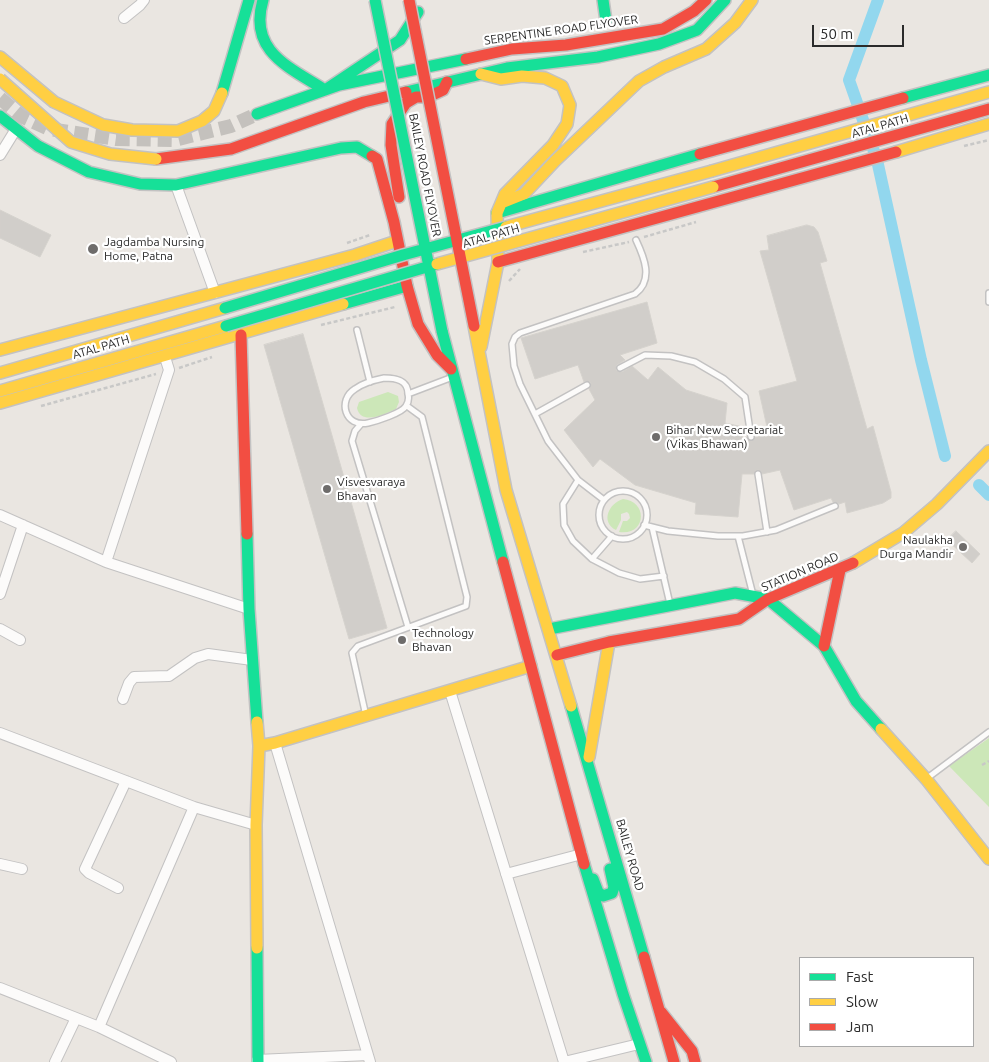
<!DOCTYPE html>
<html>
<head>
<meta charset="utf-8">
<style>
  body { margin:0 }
  #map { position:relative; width:989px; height:1062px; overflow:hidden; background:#eae6e1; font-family:Ubuntu,sans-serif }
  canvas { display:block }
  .legend { position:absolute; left:799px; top:957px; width:175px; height:90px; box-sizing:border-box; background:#fff; border:1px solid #aaa; margin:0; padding:6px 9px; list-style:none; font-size:15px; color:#2b2b2b }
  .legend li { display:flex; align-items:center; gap:10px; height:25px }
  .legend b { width:25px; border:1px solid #aaa }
  .scale { position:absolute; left:812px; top:25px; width:92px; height:22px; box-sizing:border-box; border:2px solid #2b2b2b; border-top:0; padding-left:6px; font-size:15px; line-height:18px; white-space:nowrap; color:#2b2b2b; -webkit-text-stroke:4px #fff; paint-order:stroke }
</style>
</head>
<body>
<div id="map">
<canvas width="989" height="1062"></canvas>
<ul class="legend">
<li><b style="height:6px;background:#16e098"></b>Fast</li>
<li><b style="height:6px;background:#ffcf43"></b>Slow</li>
<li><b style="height:6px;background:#f24e42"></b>Jam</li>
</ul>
<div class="scale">50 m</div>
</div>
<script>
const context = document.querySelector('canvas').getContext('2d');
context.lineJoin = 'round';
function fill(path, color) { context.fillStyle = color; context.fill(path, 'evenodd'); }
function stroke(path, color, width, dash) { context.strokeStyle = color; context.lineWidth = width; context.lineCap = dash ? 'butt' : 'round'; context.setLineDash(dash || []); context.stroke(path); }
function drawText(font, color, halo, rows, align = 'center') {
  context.font = font + ' Ubuntu,sans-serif'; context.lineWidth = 4.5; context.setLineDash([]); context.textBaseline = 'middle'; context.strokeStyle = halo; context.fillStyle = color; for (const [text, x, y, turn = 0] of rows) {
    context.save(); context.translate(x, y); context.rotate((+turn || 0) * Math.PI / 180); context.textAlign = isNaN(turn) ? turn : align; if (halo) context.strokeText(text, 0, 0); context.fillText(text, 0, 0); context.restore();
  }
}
fill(new Path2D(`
  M388,392l10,4 1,6 -3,7c-11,5 -35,17 -39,-1l2,-6z
  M623,499c25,2 24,37 -4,33l4,-11h4l3,-3 -1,-4 -2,-2 -6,2v6l-5,10c-16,-8 -7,-27 7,-31z
  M989,738v69l-40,-41z`), '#cce7b8');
stroke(new Path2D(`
  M878,0l-29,80 28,80 44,200 24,96
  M979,485l10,10`), '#92d7ee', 12);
const building = new Path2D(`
  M0,210l51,25 -11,22 -40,-19z
  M807,225l7,2 4,5 9,29 -7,2 47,166 6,-3 18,66v6l-8,5 -36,10 -2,-11 -6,2 -3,-2h-3l-2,-4 -37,12 -14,-40 -18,4 -1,-3 -3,-1 -3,1 -1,3h-12l-4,43 -43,-3 1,-11 -61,-18 -35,-26 -7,8 -29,-37 31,-30 -6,-11 2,-6 -3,-2 -4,1 -6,-17 -43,14 -14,-41 126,-36 10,41 -37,12 5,5 -8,5 -1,5 6,2 10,-6 16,14 10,-13 28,23 41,13 -2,20 18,4 -1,11 5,-1 4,4 3,-1 1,-3 14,-1 -10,-45 38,-10 -37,-130 9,-1 -2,-14z
  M303,334l84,294 -38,11 -85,-294z
  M956,531l24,23 -8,9 -25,-23z`);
fill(building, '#d1ceca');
stroke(building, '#d5d2cd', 1);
stroke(new Path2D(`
  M0,98l21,18 28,13 67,10 58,1 57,-14 26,-12`), '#c4c1bd', 14, [14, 7]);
const lane = new Path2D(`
  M989,293v9
  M357,330l13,52
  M620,368l25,-13 26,1 24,6 29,17 21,18 6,40
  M384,378c12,0 24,2 24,16 1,4 0,9 -2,12 -4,7 -29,15 -38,17 -23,5 -31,-23 -13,-34 8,-6 19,-9 29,-11z
  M408,394l42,-16
  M535,414l52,-29
  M361,424l-6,7 -3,10 56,186
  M758,474l9,58
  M578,480l-15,24 1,21 9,16 19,18 27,14 21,6 24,-3
  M599 515a24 24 0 1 1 48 0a24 24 0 1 1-48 0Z
  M604,500l-26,-20 -30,-39 -28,-57 -6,-18 -2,-22 3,-7 5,-4 115,-39c19,-14 9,-37 1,-54
  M644,525l24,6 50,5h25l33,-6 59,-24
  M652,527l18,77
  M738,536l15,59
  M592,559l20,-23
  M366,716l-14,-63 6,-7 108,-40 1,-9 -45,-180 -15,-11
  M926,779l63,-47`);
const street = new Path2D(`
  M124,18l16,-13 4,-5
  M0,155l16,-26
  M176,185l39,108
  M165,357l4,13 -63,192 143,47
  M0,515l106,47
  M0,594l23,-69
  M0,629l20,11
  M450,691l114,371 75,-18
  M123,699l6,-16 5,-6 35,-1 26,-18 13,-4 44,6
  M0,733l194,74 62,18
  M275,743l95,319
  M0,864l22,5
  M506,874l76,-20
  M118,888l-29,-15 -4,-4 41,-88
  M0,988l99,39 72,35
  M99,1027l95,-220
  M257,1060l111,-5
  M55,1062l21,-44`);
const fast = new Path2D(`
  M263,0c-15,51 26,67 62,90l75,-50 18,-28
  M603,0l3,21
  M406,92l101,-24 91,-11 61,-13 38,-14 28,-30
  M222,93l27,-93
  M903,98l86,-23
  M257,114l82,-29 127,-26
  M0,116l38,30 51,26 51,12 36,1 165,-37 16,-1 15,9
  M497,213l203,-59
  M343,304l64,-18
  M442,331l61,231
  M247,534l2,75 8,113
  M549,629l186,-36 33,6 56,47 32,55 25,28
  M571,706l73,251
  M584,864l39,130 23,68
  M593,879l5,13 5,4 9,-3 2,-6 -4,-18
  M257,948l1,114`);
const slow = new Path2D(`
  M0,57l54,45 49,23 29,5 46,1 24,-10 12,-10 8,-18
  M481,74l20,5 21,-3 23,2 17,8 8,19 -3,19 -14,21 -48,49 -8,19 1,49 -17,85
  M896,152l93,-28
  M712,171l277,-79
  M504,202l20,-8 31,-33 84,-80 25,-14 42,-18 29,-26 17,-23
  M474,326l32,164 65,216
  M0,350l355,-95 42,-14
  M0,373l225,-65
  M0,391l226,-65
  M0,403l343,-99
  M853,563l50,-30 34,-29 52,-53
  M881,729l45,50 63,80
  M259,746l16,-3 256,-77
  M589,757l20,-115
  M257,948l-1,-123 3,-79 -2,-24`);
const jam = new Path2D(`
  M466,59l46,-10 54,-4 97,-16 31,-18 12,-11
  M700,154l203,-56
  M372,156l5,3 17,63 13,64 11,38 19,31 14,14
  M156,159l75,-10 133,-47 42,-10
  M713,187l276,-78
  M399,197l-8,-52 1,-21 14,-21 10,-6h12l15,-7 4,-8
  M498,262l398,-110
  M241,335l6,199
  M503,562l81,302
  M824,646l16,-76
  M557,655l52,-13 130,-23 29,-20 85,-36
  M644,957l30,105
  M661,1012l31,39 3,11`);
stroke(lane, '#c3c2c2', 8);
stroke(street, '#c3c2c2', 12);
stroke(fast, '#c3c2c2', 14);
stroke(slow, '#c3c2c2', 14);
stroke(jam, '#c3c2c2', 14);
stroke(new Path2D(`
  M964,146l25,-6
  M644,237l52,-15
  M347,243l23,-8
  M583,252l46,-10
  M509,281l11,-12
  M321,325l74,-18
  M179,368l33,-11
  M41,406l115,-32
  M982,765l7,-4`), '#c8c8c7', 2.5, [4, 2.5]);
stroke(lane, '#fcfbfa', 5);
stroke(street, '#fcfbfa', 10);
stroke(fast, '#16e098', 11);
stroke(slow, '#ffcf43', 11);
stroke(jam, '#f24e42', 11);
const fastBridge = new Path2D(`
  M375,0l67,331
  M225,308l178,-53 103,-28
  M226,326l211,-62`);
const slowBridge = new Path2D(`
  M0,79l71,63 39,12 46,5
  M506,227l206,-56
  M437,264l276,-77`);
const jamBridge = new Path2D(`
  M409,0l65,326`);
stroke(fastBridge, '#c3c2c2', 14, []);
stroke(slowBridge, '#c3c2c2', 14, []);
stroke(jamBridge, '#c3c2c2', 14, []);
stroke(fastBridge, '#16e098', 11);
stroke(slowBridge, '#ffcf43', 11);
stroke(jamBridge, '#f24e42', 11);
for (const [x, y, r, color] of [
  [93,249,6,"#6e6c6b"],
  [656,437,5,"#6e6c6b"],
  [327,489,5,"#6e6c6b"],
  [963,547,5,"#6e6c6b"],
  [402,640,5,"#6e6c6b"]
]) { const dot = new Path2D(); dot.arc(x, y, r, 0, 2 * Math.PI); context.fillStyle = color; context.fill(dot); stroke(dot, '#fff', 2); }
drawText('12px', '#2b2b2b', '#fff', [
  ["SERPENTINE ROAD FLYOVER",561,30,-8],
  ["ATAL PATH",880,126,-16],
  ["BAILEY ROAD FLYOVER",425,175,79],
  ["ATAL PATH",491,236,-16],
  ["ATAL PATH",101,347,-16],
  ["STATION ROAD",800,572,-23],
  ["BAILEY ROAD",630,855,74]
]);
drawText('12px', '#2b2b2b', '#fff', [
  ["Jagdamba Nursing",104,242],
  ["Home, Patna",104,256],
  ["Bihar New Secretariat",666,430],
  ["(Vikas Bhawan)",666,444],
  ["Visvesvaraya",337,482],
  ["Bhavan",337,496],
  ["Naulakha",953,540,"right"],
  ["Durga Mandir",953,554,"right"],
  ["Technology",412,633],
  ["Bhavan",412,647]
], 'left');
</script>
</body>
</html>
